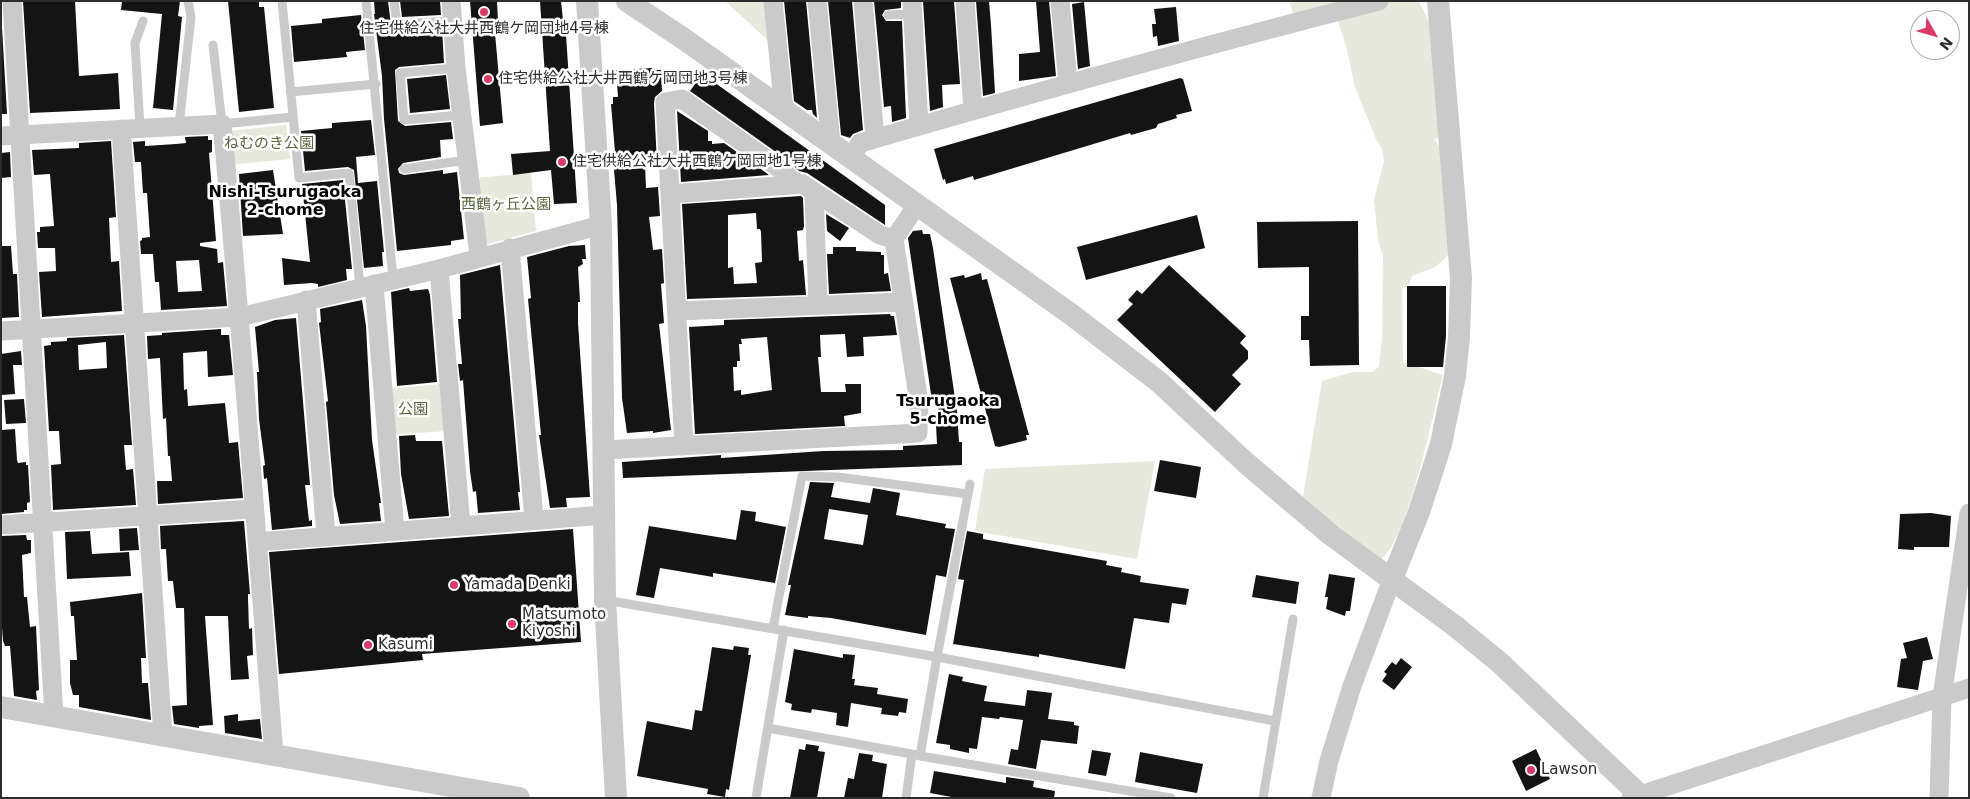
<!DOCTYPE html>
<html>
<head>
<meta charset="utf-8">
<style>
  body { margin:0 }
  #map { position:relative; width:1970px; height:799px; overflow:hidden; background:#fff; font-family:"DejaVu Sans",sans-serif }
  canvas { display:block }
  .frame { position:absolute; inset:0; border:2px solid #2d2d2d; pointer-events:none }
  .north { position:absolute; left:1910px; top:10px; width:50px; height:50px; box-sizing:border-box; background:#fff; border:1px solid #ababab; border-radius:50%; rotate:128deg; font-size:14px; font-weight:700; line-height:20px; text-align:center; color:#2d2d2d }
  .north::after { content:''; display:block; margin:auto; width:18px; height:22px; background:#d93a68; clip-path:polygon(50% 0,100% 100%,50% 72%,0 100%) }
</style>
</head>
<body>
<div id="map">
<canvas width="1970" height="799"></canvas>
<div class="frame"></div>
<div class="north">N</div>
</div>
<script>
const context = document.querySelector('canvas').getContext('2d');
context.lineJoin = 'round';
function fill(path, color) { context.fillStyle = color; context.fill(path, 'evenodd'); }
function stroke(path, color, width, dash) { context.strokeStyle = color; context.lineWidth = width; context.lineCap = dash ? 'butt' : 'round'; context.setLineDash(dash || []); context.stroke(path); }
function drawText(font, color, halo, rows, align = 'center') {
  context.font = font + ' "DejaVu Sans","Noto Sans JP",sans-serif'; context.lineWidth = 5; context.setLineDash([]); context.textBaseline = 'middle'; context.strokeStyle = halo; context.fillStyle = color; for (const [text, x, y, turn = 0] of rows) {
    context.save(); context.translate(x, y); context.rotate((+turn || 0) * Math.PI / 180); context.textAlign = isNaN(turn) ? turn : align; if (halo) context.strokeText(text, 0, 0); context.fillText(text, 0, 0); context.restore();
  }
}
fill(new Path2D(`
  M725,1h44l4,44z
  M1289,1h73l4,9 25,-9h27c24,34 19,93 21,134l-4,5 6,10 3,12 -3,16 4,6 5,70 -15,13 -23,9 -3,8 -7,5 1,73 40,13c-9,33 -36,173 -64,185l-76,-63 19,-116 31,-9h20l6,-6 3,-28 1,-81 -5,-18 -4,-39 10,-39 -2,-12 -6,-10 -21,-52 -9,-42 -8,-24 -40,6z
  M286,125l4,34 -61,6 1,-34z
  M531,173l5,58 -51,14 -10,-67z
  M442,384l4,47 -56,4 -4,-46z
  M1155,461l-18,98 -162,-28 10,-62z`), '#e6e9db');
fill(new Path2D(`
  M23,1h52l4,75 39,-3 2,36 -90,4z
  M122,1h58l-2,15 4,1 -9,93 -20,-2 9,-94 -41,-4z
  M228,1h31v6h5l10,101 -35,4z
  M374,1h14l3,24 4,5 47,-2 2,35 -45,4 -4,3 3,51 7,5 46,-4 2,17 -13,1 1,17 -38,6 -5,6 1,4 5,2 39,-5v4l14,-2 7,67 -13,2v4l-54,6 -13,-132 -2,-43 -8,-62h1z
  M400,1h40l1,14 -39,2z
  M470,1h27l1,21h-4l9,101 -23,3z
  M540,1h21l2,19 2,-1 12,184 -23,1 -3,-34 -38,5 -2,-21 39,-3z
  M784,1h22l11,117 -4,-4 -1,-4h-5l-13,-9z
  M828,1h24l11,129 -10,4 -3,4 -9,-3z
  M874,1h27v7l-16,2 -3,5 4,6h16l4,97 -14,4 -1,-16 -7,1z
  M923,1h31l6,83 -18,1 1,22 -13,4z
  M976,1h13l2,24 4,68 -12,3z
  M1036,1h13l7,75 -37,5v-27l21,-2z
  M1084,2l6,64 -12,3 -6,-65z
  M1176,7l3,34 -21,5 -1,-10 -4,1 -1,-13h4l-2,-15z
  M1,10l6,104h-6z
  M361,15l4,35 -19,2 1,5 -53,5 -3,-36 31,-3v-4z
  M652,68l1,2h8l1,21 -7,6 -1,6 3,61 -12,1 1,23 12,-1 2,29 -11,1 4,33 9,-1 2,34 -3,1 3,39 -5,1 12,106 -18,3v-2l-26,2 -5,-35 -5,-193 -4,-47h2v-6l-4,-48h2v-7h5l-2,-27z
  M700,72l185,133v20l-78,-52 -8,-2 -9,-9 -100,-71 5,-7 -3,-2z
  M446,75l4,34 -40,4 -3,-34z
  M1180,78l3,1 9,32 -16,4 1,3 -19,6 -2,4 -25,7 -1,-2 -156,47 -1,-4 -27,8 -1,-5 -2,1 -9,-31z
  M677,111l31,20v10h4v3l12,-1 17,12 1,9 11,-1 16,12 -88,7z
  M371,120l4,35 -19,2 2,26 19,-2 7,71h-2l1,14 -19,2 -10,-98 -6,-3 -43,4 -4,-40 31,-3v-5z
  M208,136v4h4v12l-3,1 7,88 -16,2v3l17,3 1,14 5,-1 4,44 -66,4 -2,-28h-4l-2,-28h-12l-1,-13 2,-1v-2l8,-1 -3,-44h-4l-2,-31h-6l-2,-20 12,-1v5l31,-2 10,-1 -1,-6zM199,260l3,31 -24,1 -2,-31z
  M111,141l5,76 -7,1 2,44 8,-1 3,50 -80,6 -3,-45 17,-1 -1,-23h-17l-1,-16h3v-5l14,-1 -4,-52 -16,1 -2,-25 47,-2v-5z
  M10,152l1,25 -10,1v-25z
  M273,170l10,64 -40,2 -4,-62z
  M343,180l9,89h-6l1,11 -29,7v-3l-6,-1 -28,2 -2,-27 28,4 -8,-78z
  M801,196l2,2 1,28 -1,4 -6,1 2,30 4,-1 3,35 -119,4 -5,-95zM756,213l1,16h3l1,3 1,30 -7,1 2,20 -23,1 -1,-17 -5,1v-53z
  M826,214l23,14 -9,13 -13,-10z
  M1197,215l8,33 -119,32 -9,-33z
  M1358,221l1,144 -49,1 -1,-26h-8v-24h8v-49l-51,1 -1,-46z
  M922,230l1,4h7l3,14 24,164 2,30h3v23l-339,13 -1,-16 99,-7v3l102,-7 80,-1v-4l34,-2 -1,-19 3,-1 -1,-24 -6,1 -24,-163 5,-7z
  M585,245l1,14h-4l1,5 -5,3 2,35h-2v21l12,174 -24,1 1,9 -17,1 -11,-73h2l-13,-136 3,-1 -4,-41 42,-11z
  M1,246h10l2,28h4l2,43 -18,1z
  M833,247h23v4l25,1v3h3v19l4,-1 3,18 -62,3 -2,-40h6z
  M500,265l20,227h-2l2,18 -42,3 -2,-22 -3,1 -3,-21 -7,-91 -3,1 -2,-17h4l-4,-45h3l-1,-44z
  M1169,265l77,71 -6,7 8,8v8l-16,16 9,9 -26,28 -98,-92 16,-16 -5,-4 9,-10 5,4z
  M981,273l1,7 5,-1 42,156h-3l1,5 -28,7 -4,-1 -45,-168 14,-3 1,3z
  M1407,286h39v50l-3,31h-36z
  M409,288l1,3 18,-2 2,6 7,87 -40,4 -6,-94z
  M362,300l4,26 6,114 9,63h-2l2,18 -41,3 -6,-29 -8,-93 2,-1 -9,-78 2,-1 -1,-13z
  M890,314l1,2h3l3,19 -34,2 1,19 -17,1 -2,-23 -25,1 1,22h-3l3,35h25l-1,-8h16v29l-17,3 1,10 -150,8 -6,-107 35,-2v-5zM767,337l5,53 -31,5v-5l-7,1 -1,-24h4v-6h3l-1,-17h3l-1,-5z
  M296,318l14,167h-5l4,36 3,-1v6l-40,4 -5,-52 -3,1 -1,-13 2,-1 -6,-46 -2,-47h2l-4,-45 20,-7z
  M221,329v6h8l4,40 -25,2 -1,-26 -24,2 1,37 3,-1 1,17 37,-3 4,40 9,-1 5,56 -85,6 -1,-23h15l-2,-25h-2l-2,-38 -3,1 -3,-61 -12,1 -1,-23 15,-1v-2z
  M124,335l8,110h-8l2,25 7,-1 3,36 -83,5 -2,-45 10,-1 -2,-33h-10l-5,-85 7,-1v-3l16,-1v-3zM106,342l1,26 -28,2 -1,-25z
  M21,351l1,14h-9l2,29 -14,1v-41z
  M24,399l2,24 -20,1 -2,-24z
  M15,429l2,31 1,3 8,-1v3h2l2,37 -3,1v7h-3v2l-23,2v-84z
  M415,435l1,6h26l7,75 -40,3 -8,-45 -2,-38z
  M1160,460l41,7 -5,31 -42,-7z
  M810,482l24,1 -3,14 39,6 3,-15 27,5 -4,22 50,9 -1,4 10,1 -9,48 -10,-2 -10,60 -95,-17 -23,-2v2l-23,-3 6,-30h-3zM829,509l39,6 -5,30 -39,-6z
  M741,510l15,2 -1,9 31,6 -11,56 -62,-10v4l-53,-9 -6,30 -18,-3 13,-69 87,14z
  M1931,513l20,3 -2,31h-35v3l-16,-1 2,-35z
  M244,521l6,73h-2v5l1,30 3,-1 1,27 -6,1 2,23 -18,1 -3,-64h-23l8,109 -14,1v2l-25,-4 -2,-18 15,-1 -3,-97h-8l-3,-27h-5l-2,-32h-5l-1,-23z
  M137,528l2,22 -19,1 -1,-22z
  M573,529l8,113 -159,12 1,6 -144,14 -10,-122z
  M90,531l2,23 37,-2 2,24 -64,3 -2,-47z
  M967,531l16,3v5l124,22 -1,4 16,3 -1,4 20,4 -1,6 49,7 -3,16 -14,-2 -3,20 -35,-5 -9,51 -86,-15v3l-86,-13 11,-64 -6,-1z
  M26,535l1,5h4v13l-9,2 2,42h3l3,30 6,-1 3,64 -3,1 1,9 -23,-4 -4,-50h-5l-2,-5 -2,-26v-79z
  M1329,574l26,4 -5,33h-4l-1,5 -19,-7 2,-12h-3z
  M1256,575l43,7 -3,22 -44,-7z
  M142,593l4,65h-5l1,25h6l3,37 -72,-13v-12h-6l-3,-12v-23h7l-3,-44h-3l-1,-14z
  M1927,637l6,22 -10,2 -5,29 -21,-3 4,-28 6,-1 -4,-15z
  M734,646l15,2 -1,7h3l-22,135 -3,-1 -1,8 -18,-3 1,-5 -71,-13 10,-55 45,9 3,-20 7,1 10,-64 21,3z
  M794,649l49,9v-4l12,1 -3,24h3l-1,6 24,3 -1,6 31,5 -2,14 -7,-1 -1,4 -17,-2 1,-6 -31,-5 -3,24 -12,-2 1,-12 -25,-4 -1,4 -20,-3 1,-6 -7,-2z
  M1401,658l11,9 -18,23 -12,-9 5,-7 -3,-2 8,-10 4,3z
  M949,674l14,3 -1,4 25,5 -3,15 41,5 2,-16 25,3 -4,26 26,3v3l5,1 -2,18 -36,-4 -5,29 -28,-5 3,-15 7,1 5,-30 -23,-3 -1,2 -17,-2 -5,32 -8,-1v5l-19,-4v-4l-14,-2z
  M238,714v7l22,-2 2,20 -37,-6 -1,-17z
  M806,744l13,2 -1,5 7,1 -8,46h-27l9,-49 6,1z
  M1536,749l14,30 -24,12 -14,-30z
  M1092,750l19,3 -5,23 -18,-3z
  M1140,752l63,12 -6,29 -62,-11z
  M859,753l14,2 -1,6 15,3 -5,34h-38l4,-20 6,1z
  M934,771l72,12v-6l28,4 -1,6 22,4 -1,7h-97l-27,-5z`), '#141414');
stroke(new Path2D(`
  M282,1l17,177 50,-5 11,114
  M366,1l27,277
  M394,1l3,23 55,-3
  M888,15l24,-1
  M213,45l9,79 71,-7
  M456,68l-56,5 4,47 57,-5
  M290,92l86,-8
  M179,125l12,-108 -3,-16
  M140,127l-5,-84 8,-22
  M404,169l63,-9
  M605,600l332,57 338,64
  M773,628l29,-152 36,1 130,17
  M768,728l144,26
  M920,756l251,42
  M756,798l28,-168
  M906,798l6,-44 8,2 17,-99 33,-173
  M1263,798l30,-179`), '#cacaca', 9);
stroke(new Path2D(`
  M12,1l42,715
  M451,1l5,67 23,188
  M773,1l11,110
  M817,1l14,143
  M863,1l12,138
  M912,1l7,124
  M965,1l8,108
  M1060,1l8,82
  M121,129l42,606
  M1,136l221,-12c20,210 35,420 52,630
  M851,158l9,-15c173,-50 345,-98 519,-142
  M807,187l73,48 14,4
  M814,192l4,113
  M671,194l132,-10 -10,-3 -10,-10 -101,-72 -17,3 19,344
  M510,248l24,271
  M439,269l22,256
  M374,284l21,247
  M306,300l20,235
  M678,311l224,-9
  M1,331l239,-14 199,-48 162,-44
  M604,450l314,-17 1,-30 -25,-164 23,-34
  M1,525l252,-16
  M257,542l347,-27
  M1321,798l8,-37 23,-75 40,-107
  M1631,798l338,-110
  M1939,798l3,-101 27,-184`), '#cacaca', 19);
stroke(new Path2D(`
  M587,1l14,224 4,375 11,198
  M627,1l57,38 388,276 87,67 87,81 85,72 124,91 44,36 144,136
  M1392,579l27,-67 22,-68 14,-68 4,-39 2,-59 -23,-277
  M1,707l518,91`), '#cacaca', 22);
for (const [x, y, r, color] of [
  [484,12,5,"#d93a68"],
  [488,79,5,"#d93a68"],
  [562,162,5,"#d93a68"],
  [454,585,5,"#d93a68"],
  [512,624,5,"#d93a68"],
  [368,645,5,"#d93a68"],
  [1531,770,5,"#d93a68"]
]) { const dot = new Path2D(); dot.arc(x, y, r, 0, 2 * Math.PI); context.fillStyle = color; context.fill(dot); stroke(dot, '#fff', 2); }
drawText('15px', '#2d2d2d', '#fff', [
  ["住宅供給公社大井西鶴ケ岡団地4号棟",484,29,"center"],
  ["住宅供給公社大井西鶴ケ岡団地3号棟",498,79],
  ["住宅供給公社大井西鶴ケ岡団地1号棟",572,162],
  ["Yamada Denki",464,585],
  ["Matsumoto",522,615],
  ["Kiyoshi",522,632],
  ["Kasumi",378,645],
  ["Lawson",1541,770]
], 'left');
drawText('15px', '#59653d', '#fff', [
  ["ねむのき公園",269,144],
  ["西鶴ヶ丘公園",506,205],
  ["公園",413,410]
]);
drawText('bold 16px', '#000', '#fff', [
  ["Nishi-Tsurugaoka",285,193],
  ["2-chome",285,211],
  ["Tsurugaoka",948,402],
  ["5-chome",948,420]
]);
</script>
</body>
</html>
